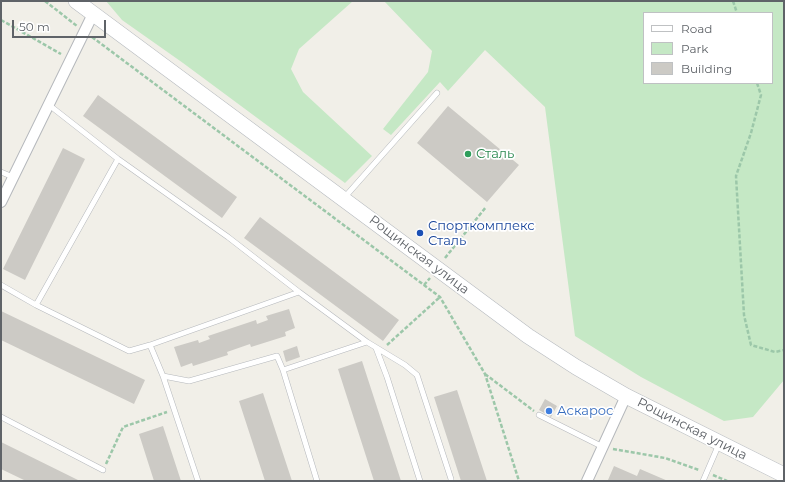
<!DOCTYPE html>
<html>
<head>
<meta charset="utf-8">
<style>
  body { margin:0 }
  #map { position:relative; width:785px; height:482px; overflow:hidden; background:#f1efe8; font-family:Montserrat,sans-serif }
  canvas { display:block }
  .frame { position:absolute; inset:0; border:2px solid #5f6368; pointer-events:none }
  .legend { position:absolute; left:643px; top:12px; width:130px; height:72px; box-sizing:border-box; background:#fff; border:1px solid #bfc1c3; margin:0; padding:5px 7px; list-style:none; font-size:12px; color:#5f6368 }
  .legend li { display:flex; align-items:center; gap:8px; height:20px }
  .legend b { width:20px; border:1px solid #bfc1c3 }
  .scale { position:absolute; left:12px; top:20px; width:94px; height:18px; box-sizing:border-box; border:2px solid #5f6368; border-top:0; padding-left:5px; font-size:12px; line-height:14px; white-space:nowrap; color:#5f6368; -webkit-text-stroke:3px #fff; paint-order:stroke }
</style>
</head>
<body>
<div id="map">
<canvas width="785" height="482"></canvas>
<div class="frame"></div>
<ul class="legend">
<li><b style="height:5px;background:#fff"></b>Road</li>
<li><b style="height:11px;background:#c5e8c5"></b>Park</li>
<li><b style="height:11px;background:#cccac5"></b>Building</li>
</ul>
<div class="scale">50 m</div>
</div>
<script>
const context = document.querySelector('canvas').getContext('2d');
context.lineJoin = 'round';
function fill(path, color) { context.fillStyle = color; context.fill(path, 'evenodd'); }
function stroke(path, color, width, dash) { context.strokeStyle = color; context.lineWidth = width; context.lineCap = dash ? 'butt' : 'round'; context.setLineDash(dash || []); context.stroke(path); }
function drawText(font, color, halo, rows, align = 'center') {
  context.font = font + ' Montserrat,sans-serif'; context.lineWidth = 3.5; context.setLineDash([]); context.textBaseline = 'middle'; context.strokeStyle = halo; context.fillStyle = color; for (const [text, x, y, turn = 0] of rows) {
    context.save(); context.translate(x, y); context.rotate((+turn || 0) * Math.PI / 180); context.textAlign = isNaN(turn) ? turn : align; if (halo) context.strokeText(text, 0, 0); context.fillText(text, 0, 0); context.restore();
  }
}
fill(new Path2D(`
  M106,1h247l-54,48 -8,20 12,23 69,64 -27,27 -162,-120 -61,-43z
  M384,1h400v379l-31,37 -29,4 -83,-44 -66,-41 -30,-229 -60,-57 -37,41 -8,-9 -49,53 -8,-6 45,-57 4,-21zM644,13h128v70h-128z`), '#c5e8c5');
fill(new Path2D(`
  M98,95l139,102 -15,21 -139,-102z
  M448,106l71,59 -32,37 -70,-59z
  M63,148l22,11 -60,121 -22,-11z
  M260,217l139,103 -16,21 -139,-103z
  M289,309l6,19 -10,4 1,4 -35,11 -1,-3 -23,8 1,3 -35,11 -1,-3 -11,4 -7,-20 24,-7 1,3 11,-4 -2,-3 48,-16 1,4 11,-4 -2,-4z
  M1,311l144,69 -11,24 -133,-64z
  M297,346l3,11 -14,5 -3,-11z
  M362,361l39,120h-27l-36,-112z
  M457,390l30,91h-26l-27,-84z
  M263,393l29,88h-27l-26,-80z
  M545,399l12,7 -6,11 -12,-7z
  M163,426l18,55h-27l-15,-47z
  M1,442l79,39h-54l-25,-12z
  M614,466l23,10 3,-7 28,12h-57l-3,-1z`), '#cccac5');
const service = new Path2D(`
  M49,105l69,54 110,78 71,55 68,50
  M1,172l12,5
  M344,198l93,-105
  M1,285l35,20 93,46 21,-6 13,31 26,5 88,-25 6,14 84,-28 38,23 12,10 34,104v2
  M36,305l82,-146
  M150,345l149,-53
  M376,348l11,29 33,104
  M283,370l34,111
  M163,376l35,105
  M539,415l64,32
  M1,417l102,53
  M703,481l16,-37`);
const minor = new Path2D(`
  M1,202l92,-188
  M587,481l39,-85`);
const secondary = new Path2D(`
  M76,1l452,335 48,31 50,29 158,79`);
stroke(service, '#b5b8bc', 6);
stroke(minor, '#b5b8bc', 12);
stroke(secondary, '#b6babf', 16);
stroke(new Path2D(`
  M45,1l32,25
  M733,1l4,12
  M1,20l60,34
  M92,37l348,260 45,77 34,107
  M757,83l4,12 -10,38 -15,43 8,139 7,30 24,7 9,-2
  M445,258l41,-51
  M424,285l6,-7
  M387,345l53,-48
  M485,374l49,37
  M613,449l52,9 34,12
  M106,464l17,-37 44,-15
  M713,475l14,6`), '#9cc7a9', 2.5, [4, 2]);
stroke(service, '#fff', 5);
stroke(minor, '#fff', 10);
stroke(secondary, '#fff', 15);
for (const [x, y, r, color] of [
  [468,154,4,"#2e9e5b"],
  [420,233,4,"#1a4fb4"],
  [549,411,4,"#3f7fe0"]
]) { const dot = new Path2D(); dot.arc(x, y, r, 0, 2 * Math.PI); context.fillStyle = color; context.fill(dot); stroke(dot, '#fff', 1.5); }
drawText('13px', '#27864d', '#fff', [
  ["Сталь",476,154]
], 'left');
drawText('13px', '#164399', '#fff', [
  ["Спорткомплекс",428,226],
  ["Сталь",428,241]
], 'left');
drawText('13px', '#5f6368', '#fff', [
  ["Рощинская улица",419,255,37],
  ["Рощинская улица",692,429,27]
]);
drawText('13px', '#366cbe', '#fff', [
  ["Аскарос",557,411]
], 'left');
</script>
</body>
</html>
